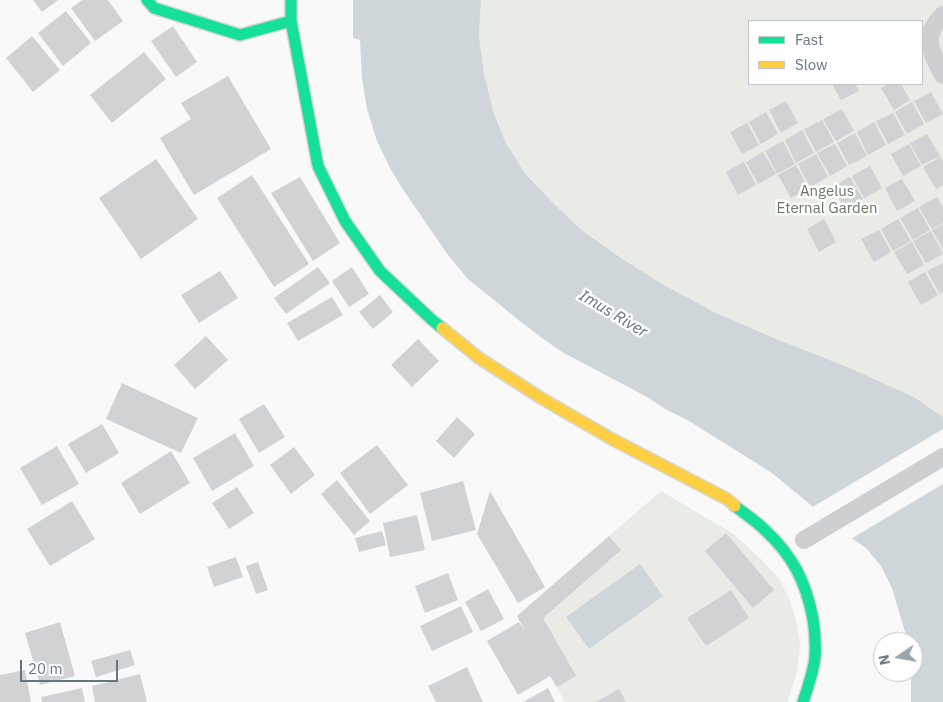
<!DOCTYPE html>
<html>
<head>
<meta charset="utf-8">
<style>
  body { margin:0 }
  #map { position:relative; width:943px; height:702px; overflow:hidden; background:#f9f9f9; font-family:"IBM Plex Sans",sans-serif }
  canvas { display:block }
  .legend { position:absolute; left:748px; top:20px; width:175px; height:65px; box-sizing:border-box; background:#fff; border:1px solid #c1c8cd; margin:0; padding:6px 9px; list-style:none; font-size:15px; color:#657683 }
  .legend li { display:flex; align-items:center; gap:10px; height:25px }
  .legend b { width:25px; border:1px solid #c1c8cd }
  .north { position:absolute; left:873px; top:632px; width:50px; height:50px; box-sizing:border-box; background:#fff; border:1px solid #c1c8cd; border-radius:50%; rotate:258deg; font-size:14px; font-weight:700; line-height:20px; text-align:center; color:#657683 }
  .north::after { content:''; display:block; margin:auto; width:18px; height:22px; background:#99a4ac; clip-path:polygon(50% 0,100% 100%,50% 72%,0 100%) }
  .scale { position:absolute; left:20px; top:660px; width:98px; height:22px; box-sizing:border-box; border:2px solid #657683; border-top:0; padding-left:6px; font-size:15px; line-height:18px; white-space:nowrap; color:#657683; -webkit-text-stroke:4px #fff; paint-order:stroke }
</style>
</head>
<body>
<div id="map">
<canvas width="943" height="702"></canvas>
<ul class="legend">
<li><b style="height:6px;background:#16e098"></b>Fast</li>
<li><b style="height:6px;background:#ffcf43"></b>Slow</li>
</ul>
<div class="north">N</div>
<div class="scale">20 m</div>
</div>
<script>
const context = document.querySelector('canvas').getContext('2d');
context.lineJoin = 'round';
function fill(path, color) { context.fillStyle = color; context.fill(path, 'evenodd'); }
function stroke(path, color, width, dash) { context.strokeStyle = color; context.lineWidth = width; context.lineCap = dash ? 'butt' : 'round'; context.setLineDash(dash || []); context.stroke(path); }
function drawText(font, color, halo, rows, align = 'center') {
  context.font = font + ' "IBM Plex Sans",sans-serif'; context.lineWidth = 5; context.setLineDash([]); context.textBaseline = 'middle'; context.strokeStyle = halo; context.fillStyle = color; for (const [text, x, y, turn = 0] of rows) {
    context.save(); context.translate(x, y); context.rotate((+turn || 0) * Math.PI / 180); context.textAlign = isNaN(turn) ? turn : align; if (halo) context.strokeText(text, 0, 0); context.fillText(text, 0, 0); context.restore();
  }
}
fill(new Path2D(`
  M481,0h462v417l-29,-20 -198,-84 -54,-29 -41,-26 -37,-26 -29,-27 -30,-33 -19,-29 -12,-29 -10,-40 -5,-38zM749,21h173v63h-173z
  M661,491l71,42 29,26 18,19 11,22 7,25 3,19 -3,27 -9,31h-223l-48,-86z`), '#e8ebe6');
fill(new Path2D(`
  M353,0h128l-2,36 5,38 10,40 12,29 19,30 30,32 29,27 37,26 41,26 54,29 63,27 68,27 67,30 29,20v285h-32v-30h2v-30h-5l-16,-54 -11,-22 -15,-18 -19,-13 -75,-62 -83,-52 -22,-11 -20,-13 -85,-45 -20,-14 -21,-16 -53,-43 -20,-24 -44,-64 -14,-23 -13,-27 -10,-32 -5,-31 -2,-38 -7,-2z
  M640,564l23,32 -74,53 -23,-32z`), '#ced6d9');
fill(new Path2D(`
  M943,429v55l-94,56 -38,-32z`), '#f9f9f9');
fill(new Path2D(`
  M33,0h25l-16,12z
  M82,0h26l15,21 -28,20 -24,-33z
  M66,11l25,32 -28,23 -25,-33z
  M173,26l24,36 -21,15 -25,-36z
  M32,36l28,34 -27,22 -27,-34z
  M144,52l22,27 -54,44 -22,-28z
  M228,76l43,73 -77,46 -34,-57 31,-19 -10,-16z
  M832,84h23l4,7 -18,9z
  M888,84h13l9,16 -16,10 -13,-22z
  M931,92l12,22 -17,9 -12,-22z
  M786,101l12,22 -17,10 -12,-23z
  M912,102l12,22 -17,10 -12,-22z
  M842,109l12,22 -18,10 -13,-22z
  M766,112l12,22 -17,10 -12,-22z
  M893,113l12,22 -17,9 -12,-23z
  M822,120l12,22 -18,10 -12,-23z
  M874,122l12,23 -18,10 -11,-23z
  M747,123l12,22 -17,9 -12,-22z
  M802,130l12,23 -18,10 -11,-23z
  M855,133l12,23 -18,9 -12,-22z
  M927,134l13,22 -18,9 -12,-22z
  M783,141l12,23 -18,10 -12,-23z
  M835,144l12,22 -17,10 -13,-23z
  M909,144l12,22 -18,10 -12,-22z
  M763,152l13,22 -18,10 -12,-22z
  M816,154l12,23 -18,10 -12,-23z
  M940,157l3,5v23l-7,4 -13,-22z
  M156,159l42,60 -57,40 -42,-61z
  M744,162l12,23 -18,10 -12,-23z
  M796,165l12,23 -17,10 -13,-23z
  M870,166l12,22 -18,10 -12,-22z
  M252,175l57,89 -35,23 -57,-89z
  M300,177l40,66 -27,18 -42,-68z
  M850,177l13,22 -18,10 -13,-22z
  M902,179l13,22 -18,10 -12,-23z
  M937,197l6,11v15l-11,6 -13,-22z
  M918,208l12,22 -17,10 -13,-22z
  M824,219l12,23 -17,10 -12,-23z
  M898,219l13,22 -18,10 -12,-22z
  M943,224v25l-11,-19z
  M879,230l12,22 -17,10 -13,-23z
  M931,231l12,23 -17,9 -13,-22z
  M912,242l12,23 -17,9 -13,-22z
  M943,263v29l-3,2 -13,-23z
  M318,267l12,16 -44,31 -12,-16z
  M352,267l17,27 -20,13 -17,-26z
  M220,271l18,27 -39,25 -18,-28z
  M925,272l13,23 -17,10 -13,-23z
  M380,295l13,17 -20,17 -14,-17z
  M332,297l11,18 -45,26 -11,-18z
  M206,336l22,24 -33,29 -21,-24z
  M418,339l21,22 -27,26 -21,-22z
  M122,383l76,35 -17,35 -75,-34z
  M264,404l21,33 -26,16 -20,-34z
  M457,417l18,17 -21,24 -18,-17z
  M102,424l17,29 -33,20 -18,-29z
  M235,433l19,33 -42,25 -19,-33z
  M377,445l31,40 -38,29 -30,-41z
  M57,446l22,38 -37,21 -22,-37z
  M294,447l21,28 -24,19 -21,-29z
  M171,451l19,32 -50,31 -19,-31z
  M337,480l33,41 -16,14 -33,-41z
  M463,481l13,49 -44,11 -12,-48z
  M237,487l17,26 -25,16 -17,-26z
  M490,491l55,96 -27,16 -41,-69z
  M72,501l23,38 -45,27 -23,-37z
  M417,515l8,35 -35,7 -7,-34z
  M382,531l4,14 -27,7 -4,-14z
  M726,533l48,57 -21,18 -48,-57z
  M609,536l12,14 -78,68 33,58 -19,11 -7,-11 -32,19 -31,-54 32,-19 7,10 -9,-16z
  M236,557l7,20 -29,10 -7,-20z
  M258,562l10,28 -12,4 -10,-28z
  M448,573l10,27 -33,13 -10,-27z
  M488,589l16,30 -23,12 -16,-29z
  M731,590l18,28 -43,28 -19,-28z
  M461,606l12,26 -41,19 -12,-25z
  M60,622l15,54 -35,9 -15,-52z
  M130,650l5,15 -39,12 -5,-16z
  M467,667l16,35h-47l-8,-16z
  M25,670l6,32h-31v-27z
  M140,674l7,28h-52l-3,-16z
  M82,688l3,14h-43l-1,-5z
  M548,688l7,14h-32z
  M619,689l7,13h-30z`), '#d0d2d3');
const fast = new Path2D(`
  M147,0l7,8 86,27 51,-14
  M291,0v21l27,145 27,55 35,50 51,48 11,9
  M735,506c10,8 21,15 30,24 28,26 41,52 48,89 2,13 3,26 2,39 -2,15 -7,29 -12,44`);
const slow = new Path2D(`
  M442,328l37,30 62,40 69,40 117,61 8,7`);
stroke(fast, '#d5d6d7', 14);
stroke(slow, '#d5d6d7', 14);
stroke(new Path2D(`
  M943,15c-22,21 -12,37 0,60
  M804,540l139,-83`), '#cecfd0', 18);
stroke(fast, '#16e098', 11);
stroke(slow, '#ffcf43', 11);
drawText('15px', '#687a64', '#fff', [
  ["Angelus",827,192],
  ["Eternal Garden",827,209]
]);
drawText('italic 16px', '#60757c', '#fff', [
  ["Imus River",613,314,31]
]);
</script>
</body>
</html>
